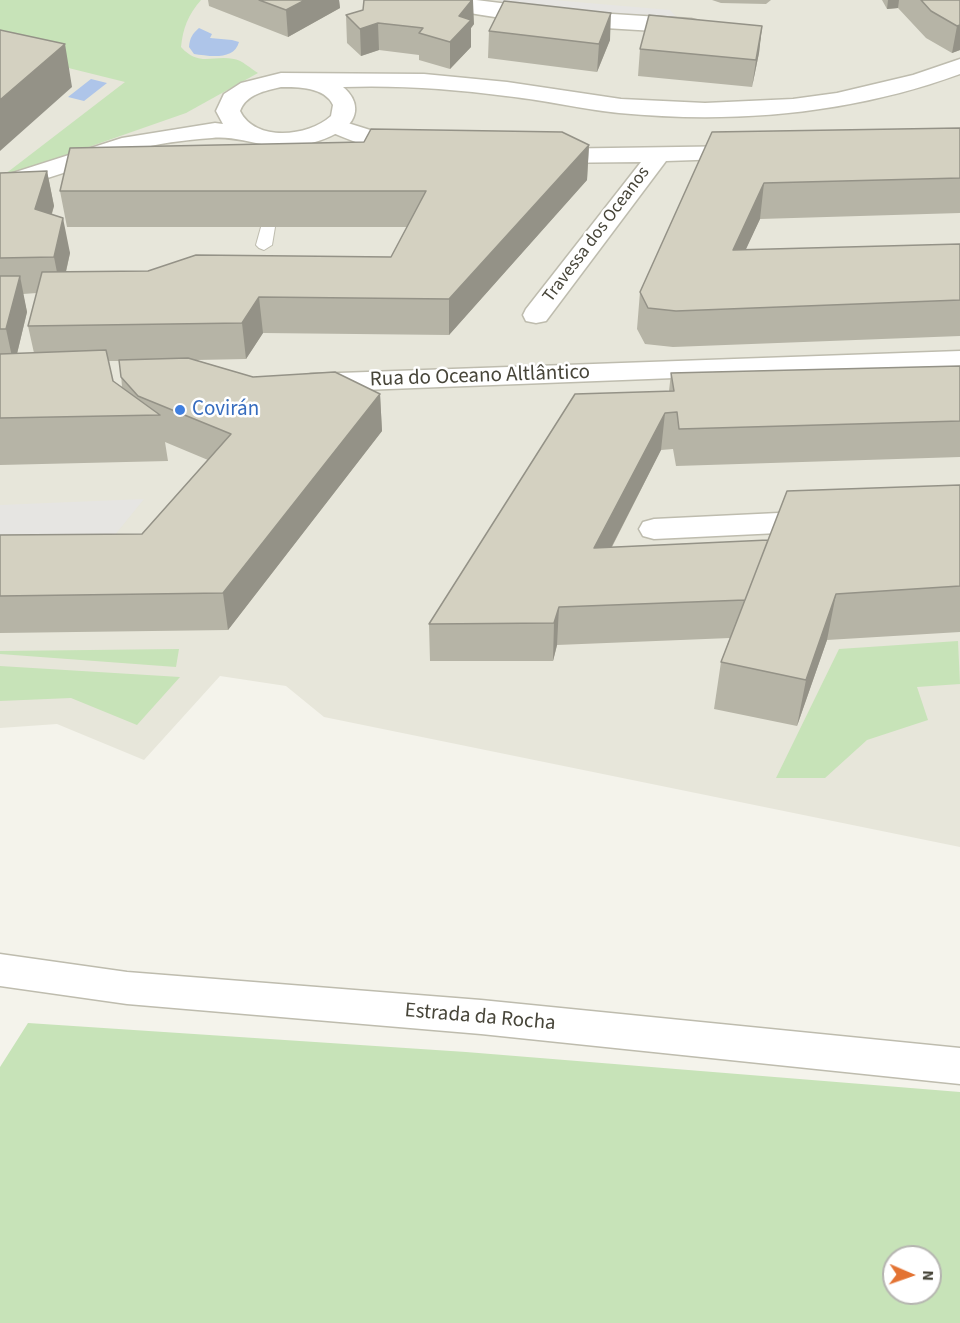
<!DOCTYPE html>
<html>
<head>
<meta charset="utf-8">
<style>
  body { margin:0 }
  #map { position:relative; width:960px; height:1323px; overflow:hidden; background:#f4f3eb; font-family:"Source Sans 3",sans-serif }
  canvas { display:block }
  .north { position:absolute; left:882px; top:1245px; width:60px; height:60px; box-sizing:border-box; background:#fff; border:2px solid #b5b5b0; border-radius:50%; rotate:92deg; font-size:16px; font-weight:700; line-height:24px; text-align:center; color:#474539 }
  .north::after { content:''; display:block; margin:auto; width:21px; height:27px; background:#e37333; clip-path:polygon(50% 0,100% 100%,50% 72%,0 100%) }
</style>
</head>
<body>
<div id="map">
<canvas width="960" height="1323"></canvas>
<div class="north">N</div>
</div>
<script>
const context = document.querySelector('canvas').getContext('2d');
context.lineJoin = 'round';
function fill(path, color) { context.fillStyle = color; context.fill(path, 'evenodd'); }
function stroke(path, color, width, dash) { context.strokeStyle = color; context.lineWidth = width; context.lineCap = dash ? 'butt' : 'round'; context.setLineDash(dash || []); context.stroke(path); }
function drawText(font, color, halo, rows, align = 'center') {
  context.font = font + ' "Source Sans 3",sans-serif'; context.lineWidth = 5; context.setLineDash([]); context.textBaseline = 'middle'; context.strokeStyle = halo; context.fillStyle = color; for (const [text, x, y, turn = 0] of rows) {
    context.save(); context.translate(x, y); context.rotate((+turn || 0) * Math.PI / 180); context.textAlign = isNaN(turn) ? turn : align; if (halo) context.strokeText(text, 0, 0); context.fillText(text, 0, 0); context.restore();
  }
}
fill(new Path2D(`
  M0,0h960v847l-636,-130 -38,-31 -66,-10 -76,84 -87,-36 -57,4z`), '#e7e6da');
fill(new Path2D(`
  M0,0h201c-13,15 -18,28 -20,47 18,20 31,8 53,12 8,1 17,10 24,14l-72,40 -186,65 125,-96 -125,-31z
  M958,641l2,43 -43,3 11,33 -61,20 -42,38h-49l63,-129z
  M179,649l-3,18 -176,-13v-3z
  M0,666l180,11 -43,48 -66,-27 -71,3z
  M28,1023l438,29 494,40v231h-960v-256zM894,1257h36v36h-36z`), '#c7e3b8');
fill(new Path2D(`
  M501,0h52l117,10 10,11 -141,-13 -39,-5z
  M144,499l-30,37 -114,1v-32z`), '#e6e5e2');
fill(new Path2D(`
  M199,28l13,6 -2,4 22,2 7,2c-5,19 -30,14 -45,12l-5,-7c1,-9 3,-13 10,-19z
  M91,79l16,4 -23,18 -16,-4z`), '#aec5e9');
const service = new Path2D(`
  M268,223l7,4 -3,18 -8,5 -5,-2 -3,-3 5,-18z`);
const minor = new Path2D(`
  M428,0h48l89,11 126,8 8,2 3,5 -3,5 -8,2c-86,-5 -176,-8 -260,-28z
  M335,119l83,26 4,5 -4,5c-24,6 -67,-16 -91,-24l-4,-5 4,-5z
  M746,146l9,2 3,5 -3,5 -89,3 -120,160 -10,2 -10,-2 -3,-6 3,-6 115,-147 -98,1 -9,-2 -3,-5 3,-5 9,-2z
  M960,351v16l-649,25 -10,-3 -4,-6 4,-6 10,-3z
  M820,511l11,3 4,7 -4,7 -11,3 -166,8 -11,-3 -4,-7 4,-7 11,-3z`);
const tertiary = new Path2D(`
  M960,59v15c-109,40 -226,50 -341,39 -38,-4 -75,-13 -113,-17 -54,-7 -109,-11 -163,-9 18,15 16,35 -6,46 -20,11 -48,17 -71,12 -17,-3 -36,-9 -54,-7 -26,2 -56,5 -81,13 -44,13 -87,30 -131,41v-15l122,-39 93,-15 8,1 -7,-13 8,-17 17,-11 40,-10 143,1 83,8 114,17 84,4 88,-4 44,-6 76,-18zM281,87c17,0 44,0 52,18l-2,11c-23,21 -76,26 -91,-5 6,-17 25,-20 41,-24z
  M0,954l127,18 354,28 479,48v36l-479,-50 -354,-30 -127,-18z`);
stroke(service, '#bebcae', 2);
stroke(minor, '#bebcae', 3);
stroke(tertiary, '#bebcae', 3);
fill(service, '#fff');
fill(minor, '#fff');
fill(tertiary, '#fff');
fill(new Path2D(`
  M208,0h131l1,8 -52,29 -79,-31z
  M712,0h59l-5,4 -45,-1z
  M882,0h78v50l-8,3 -26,-15 -28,-30 -11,1z
  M346,15l128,9 -3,4v19l-21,22 -31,-9v-5l-40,-5 -18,6 -14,-13z
  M762,26l-3,27 -7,34 -114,-11 2,-27z
  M489,31l121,9 -13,32 -109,-14z
  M960,128v85l-200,6 -15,31 215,-6v92l-287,11 -28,-3 -8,-15 3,-37 72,-160z
  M589,145l-2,35 -138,155 -186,-2 -17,26 -50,1 57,17 127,17 2,37 -154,199 -228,3v-98l142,-1 66,-74 -43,-18 3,19 -168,4v-292l47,-2 7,35 -2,8 18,39 -4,19 82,-1 243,-14 16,-30h-340l-7,-36zM37,293l-9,33 6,27 -17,1 10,-42 -4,-18zM108,361h12l2,26 -9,-6z
  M960,366v91l-284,9 -3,-17 -12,1 -49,97 156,-7 192,-55v147l-133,8 -30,86 -83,-17 7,-47 9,-24 -173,7 -4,16h-123l-1,-37 240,-233 2,-18z`), '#b6b4a6');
fill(new Path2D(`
  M305,0h34l1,8 -52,29 -2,-27z
  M472,0h1l1,24 -3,4v19l-21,22v-27l9,-26z
  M888,0h11l-1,8 -11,1z
  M611,13l-1,27 -13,32 2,-28z
  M378,23l1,27 -18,6 -1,-27z
  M960,25v25l-8,3 5,-27z
  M762,26l-3,27 -7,34 4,-27z
  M65,44l7,43 -72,64v-51z
  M589,145l-2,35 -138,155v-36z
  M47,171l7,35 -12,38 -7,-35z
  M764,183l-4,36 -31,67 4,-36z
  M63,218l7,35 -9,40 -7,-36z
  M20,276l7,36 -13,54 -8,-37z
  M259,297l4,36 -17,26 -4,-36z
  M380,394l2,37 -154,199 -5,-37z
  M665,413l-4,37 -69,135 2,-37z
  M836,594l-9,46 -30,86 9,-46z
  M559,607l-2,38 -4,16 1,-38z`), '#949287');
const building = new Path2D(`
  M259,0h46l-19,10z
  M364,0h108l-13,16 12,4 -21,22 -31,-9 4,-5 -45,-5 -18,6 -14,-14 17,-5z
  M921,0h39v25l-3,1 -26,-15z
  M504,1l107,12 -12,31 -110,-13z
  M649,15l113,11 -6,34 -116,-11z
  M0,30l65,14 -65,56z
  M960,128v50l-196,5 -31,67 227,-6v56l-284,11 -28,-3 -8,-16 72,-160z
  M371,129l191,3 27,13 -140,154 -190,-2 -17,26 -214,3 14,-54 106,-1 48,-16 195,2 35,-66h-366l10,-43 294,-6z
  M47,171l-12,38 28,9 -9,39 -54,1v-85z
  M0,276h20l-14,53h-6z
  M106,350l7,31 47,34 -160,3v-64z
  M188,358l65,19 82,-5 45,22 -157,199 -223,3v-61l142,-1 89,-100 -93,-38 -17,-19 -2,-17z
  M960,366v55l-281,8 -2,-17 -12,1 -71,135 174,-8 -23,60 -186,7 -5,16 -125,1 146,-230 99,-3 -3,-18z
  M960,485v101l-124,8 -30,86 -85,-18 66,-171z`);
fill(building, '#d4d1c1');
stroke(building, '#949287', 1.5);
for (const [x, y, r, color] of [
  [180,410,6,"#3f7fe0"]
]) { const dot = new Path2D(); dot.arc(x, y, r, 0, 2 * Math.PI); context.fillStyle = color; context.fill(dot); stroke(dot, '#fff', 2); }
drawText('18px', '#474539', '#fff', [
  ["Travessa dos Oceanos",597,235,-53]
]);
drawText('21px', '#474539', '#fff', [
  ["Rua do Oceano Altlântico",480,377,-2],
  ["Estrada da Rocha",480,1018,5]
]);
drawText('21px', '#366cbe', '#fff', [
  ["Covirán",192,410]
], 'left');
</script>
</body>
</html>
